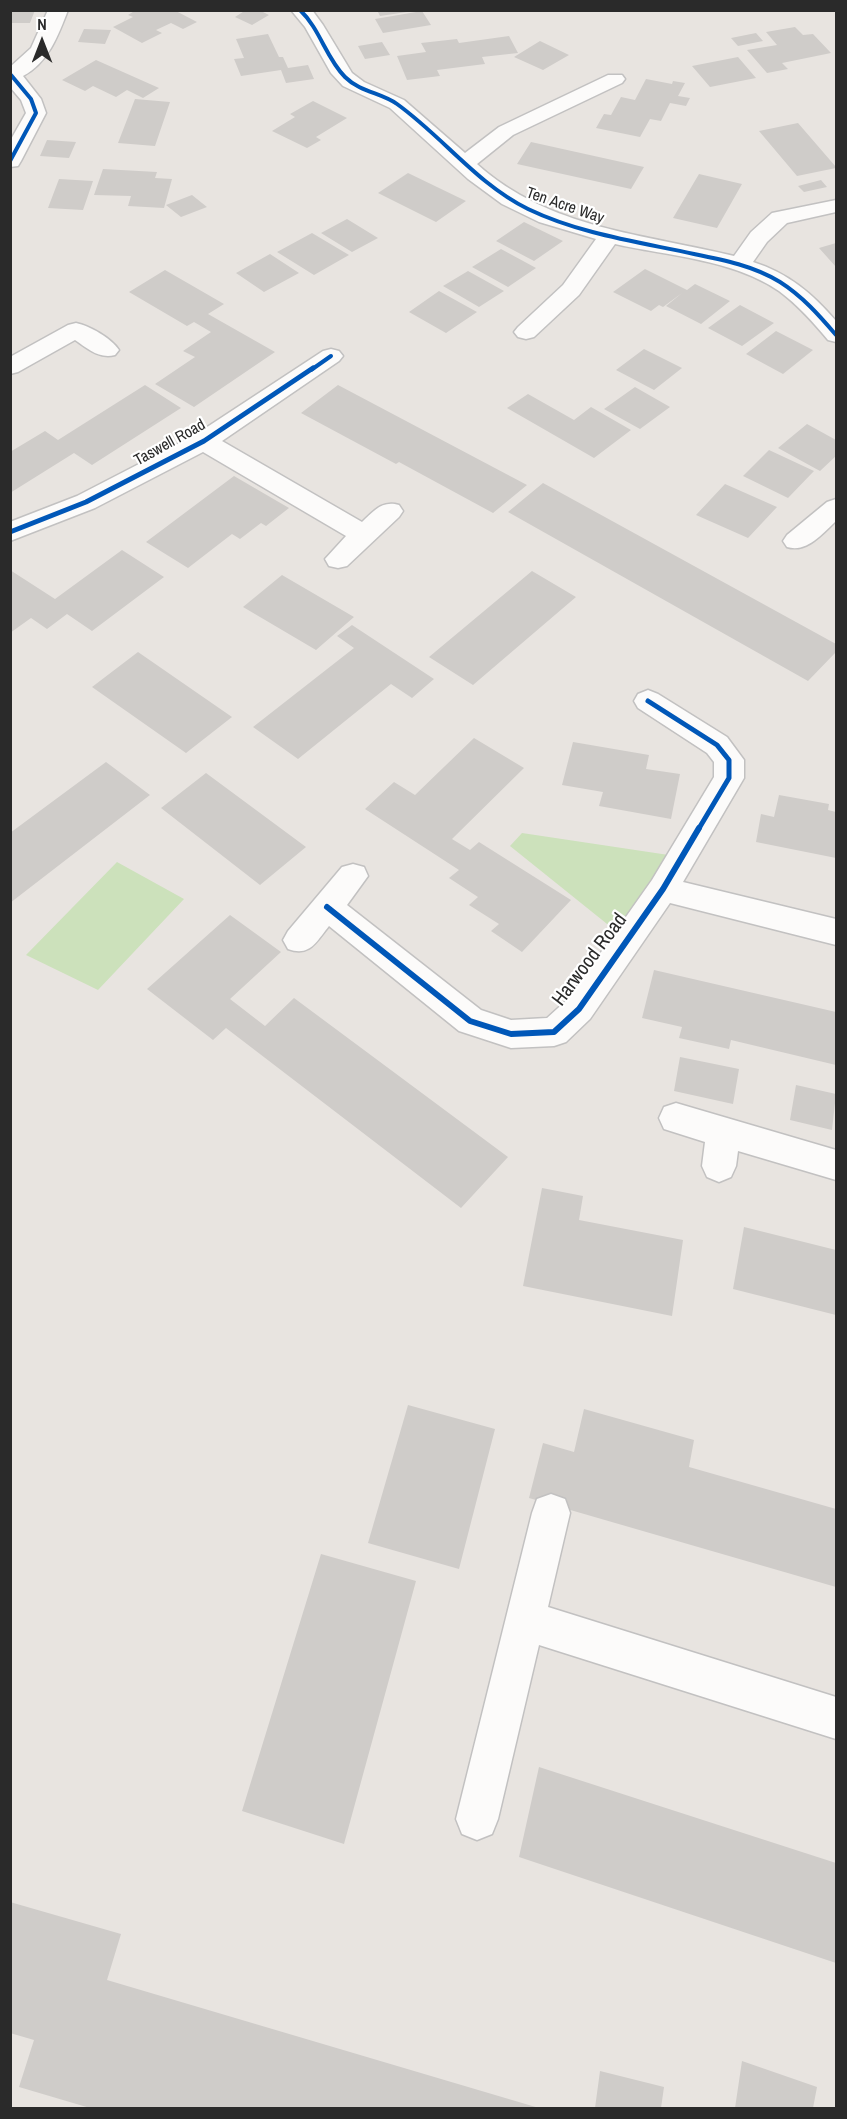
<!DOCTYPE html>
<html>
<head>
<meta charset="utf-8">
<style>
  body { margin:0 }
  #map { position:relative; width:847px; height:2119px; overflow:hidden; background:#e8e4e0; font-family:"Archivo Narrow",sans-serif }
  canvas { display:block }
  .frame { position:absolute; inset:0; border:12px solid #2a2a2a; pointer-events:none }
  .north { position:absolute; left:12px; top:12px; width:60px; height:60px; -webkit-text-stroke:4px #fff; paint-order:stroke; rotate:0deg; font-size:16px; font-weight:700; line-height:24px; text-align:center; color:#2a2a2a }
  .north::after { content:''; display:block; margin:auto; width:21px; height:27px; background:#2a2a2a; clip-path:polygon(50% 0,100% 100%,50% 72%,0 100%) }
</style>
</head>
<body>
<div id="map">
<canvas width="847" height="2119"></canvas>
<div class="frame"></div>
<div class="north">N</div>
</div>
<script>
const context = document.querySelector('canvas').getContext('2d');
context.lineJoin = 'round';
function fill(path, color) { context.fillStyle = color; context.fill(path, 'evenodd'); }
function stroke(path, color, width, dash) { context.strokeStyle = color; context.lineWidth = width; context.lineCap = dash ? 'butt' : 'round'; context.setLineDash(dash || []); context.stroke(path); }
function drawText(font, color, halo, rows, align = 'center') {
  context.font = font + ' "Archivo Narrow",sans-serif'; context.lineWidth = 4.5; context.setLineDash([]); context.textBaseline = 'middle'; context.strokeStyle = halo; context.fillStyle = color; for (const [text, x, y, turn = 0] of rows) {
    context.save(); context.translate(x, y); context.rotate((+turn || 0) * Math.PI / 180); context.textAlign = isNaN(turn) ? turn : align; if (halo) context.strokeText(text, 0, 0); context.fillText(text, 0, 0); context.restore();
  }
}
fill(new Path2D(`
  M522,833l160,24 -55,83 -117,-94z
  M117,862l67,37 -86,91 -72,-35z`), '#cce1bb');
fill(new Path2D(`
  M10,10h25l-5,13h-20z
  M136,10h38l23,12 -14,7 -12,-6 -15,7 6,3 -20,10 -29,-16 20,-10 -5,-2z
  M246,10h13l10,5 -17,10 -17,-8z
  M377,10h30v2l-27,4z
  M422,11l9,14 -48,8 -8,-14z
  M795,27l8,8 10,-1 18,19 -49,10 6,6 -21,4 -20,-23 30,-5 -11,-13z
  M84,29l27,1 -6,14 -27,-2z
  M756,33l7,8 -25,5 -7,-8z
  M268,34l11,23h4l5,11 20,-3 6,14 -28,4 -5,-13 -40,6 -7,-17 10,-1 -8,-19z
  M509,36l9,17 -36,4 3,7 -48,6 3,6 -33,4 -10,-24 29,-4 -5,-9 36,-4 2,4z
  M540,41l29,14 -26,15 -29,-13z
  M382,42l8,13 -25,4 -7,-13z
  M738,57l18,21 -46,9 -18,-21z
  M96,60l63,28 -16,10 -16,-8 -11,7 -23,-11 -8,5 -23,-11z
  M646,79l26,5 1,-3 12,2 -7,13 12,2 -4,8 -16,-3 -9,18 -11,-2 -10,18 -44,-9 8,-14 7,1 10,-18 14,3z
  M135,99l35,3 -15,44 -37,-3z
  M313,101l34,17 -31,19 5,3 -14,8 -35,-17 23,-14 -5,-3z
  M798,123l38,44v1l-39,8 -38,-45z
  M47,140l29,2 -7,16 -29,-2z
  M531,142l113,25 -13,22 -114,-25z
  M103,169l54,3 -2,6 17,1 -8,29 -36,-2 3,-10 -37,-1z
  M408,173l58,28 -30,21 -58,-29z
  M699,174l43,10 -25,44 -44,-10z
  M59,179l34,2 -10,29 -35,-2z
  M821,180l6,7 -23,5 -6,-6z
  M192,195l15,12 -26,10 -15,-12z
  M347,219l31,19 -26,14 -31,-19z
  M524,222l39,19 -29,20 -38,-20z
  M312,233l37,22 -35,20 -37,-23z
  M836,243v24l-17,-19z
  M501,249l35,19 -28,19 -36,-20z
  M270,254l29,19 -35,19 -28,-19z
  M645,269l42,21 8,-6 35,17 -29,23 -35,-18 16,-13 -19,14 -4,-2 -8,6 -38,-19z
  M165,270l59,34 -16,10 67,38 -81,55 -39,-23 40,-27 -12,-6 28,-19 -17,-10 -7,4 -58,-34z
  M468,271l36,20 -25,16 -36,-21z
  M439,291l38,21 -31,21 -37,-21z
  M740,305l34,18 -32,23 -34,-18z
  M776,331l37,19 -30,24 -37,-20z
  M644,349l38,19 -28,22 -38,-20z
  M145,385l36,23 -89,57 -18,-12 -64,40v-41l35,-21 13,9z
  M338,385l189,100 -34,28 -94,-51 -3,2 -95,-51z
  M635,387l35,20 -30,22 -36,-20z
  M528,394l46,26 17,-13 40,23 -37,28 -87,-50z
  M807,424l29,16v16l-16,15 -42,-23z
  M769,450l45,21 -26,27 -45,-22z
  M234,476l55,32 -23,18 -5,-3 -21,16 -8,-5 -44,34 -42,-26z
  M543,483l293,161v8l-28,29 -300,-169z
  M725,484l52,23 -29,31 -52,-23z
  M122,550l42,27 -72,54 -25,-17 -20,15 -16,-11 -21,15v-63l45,29z
  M532,571l44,26 -103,88 -44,-28z
  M282,575l72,42 -38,33 -73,-43z
  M352,625l82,54 -22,19 -21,-14 -93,75 -45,-32 101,-79 -17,-12z
  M138,652l94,65 -46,36 -94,-66z
  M474,738l50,30 -72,71 18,11 9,-8 92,58 -49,52 -31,-21 8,-7 -30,-19 9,-8 -29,-19 10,-8 -94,-61 29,-27 21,13z
  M573,742l76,13 -3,14 34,5 -9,45 -72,-13 4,-14 -41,-7z
  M106,762l44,33 -140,108v-70z
  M206,773l100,74 -46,38 -99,-77z
  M779,795l50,9 -1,6 8,2v46l-80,-16 5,-28 13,3z
  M230,915l51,37 -51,47 35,27 29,-28 214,159 -47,51 -235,-180 -13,12 -66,-51z
  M654,970l182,42v53l-105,-25 -2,9 -50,-11 3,-11 -40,-9z
  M680,1057l59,12 -6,35 -59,-13z
  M796,1085l40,9 -4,36 -42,-10z
  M542,1188l41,8 -4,24 104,20 -11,76 -149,-30z
  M744,1227l92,23v65l-103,-26z
  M408,1405l87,24 -36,140 -91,-26z
  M584,1409l110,31 -5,27 147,42v78l-307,-89 14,-55 31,9z
  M321,1554l95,27 -72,263 -102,-33z
  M539,1767l297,96v100l-317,-106z
  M10,1902l111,32 -14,46 432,128h-449l-71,-21 15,-47 -24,-7z
  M742,2061l75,26 -4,21h-78z
  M600,2071l64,16 -3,21h-66z`), '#cfccc9');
const minor = new Path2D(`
  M48,10h20c-10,26 -20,53 -45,66l18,23 5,14 -25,48 -3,5 -8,1v-26l16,-28 -5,-13 -11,-13v-20l21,-19z
  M291,10h21l11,15 29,48 12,9 40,18 61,53 34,-26 109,-52h14l3,4 -3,4 -109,52 -36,29c72,65 167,70 257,92l17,-24 21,-19 64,-13v12l-49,11 -20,19 -14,20c35,11 60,32 83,59v21l-8,-2c-15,-18 -30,-35 -49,-49 -47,-32 -111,-35 -164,-47l-36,51 -45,42 -8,2 -8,-2 -4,-5 4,-5 45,-42 33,-46 -57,-17 -37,-18 -34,-25 -78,-71 -47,-22 -12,-13 -26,-46z
  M76,323c14,3 35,15 43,27l-4,5c-16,4 -27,-6 -40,-15l-57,32 -8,2v-17l58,-32z
  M331,349l8,2 4,5 -4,5 -117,80 140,81c12,-11 20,-22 37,-17l4,6 -4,6 -52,49 -9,2 -9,-2 -4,-7 21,-23 -143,-84 -108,56 -85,33v-19l67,-26 118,-61 128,-84z
  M836,499v22c-14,13 -29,32 -49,26l-4,-6 4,-6 40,-33z
  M648,690l10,4 69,43 17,23v18l-61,104 153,37v26l-166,-42 -80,116 -24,23 -12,4 -43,2 -52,-17 -130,-105c-13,16 -19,31 -41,23l-5,-9 5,-9 54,-64 11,-3 11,3 4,9 -21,29 134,105 30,10 36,-2 21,-19 84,-119 62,-103v-15l-7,-9 -69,-45 -4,-7 4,-7z
  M676,1103l160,47v30l-98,-29 -2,15 -5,11 -12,5 -12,-5 -5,-11 3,-24 -41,-13 -5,-11 5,-11z
  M551,1494l14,5 5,14 -22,94 288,90v42l-297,-94 -41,174 -6,15 -15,6 -15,-6 -6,-15 76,-306 5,-14z`);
stroke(minor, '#c2c1c1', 3);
fill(minor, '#fcfbfa');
stroke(new Path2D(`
  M300,10c20,19 26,48 45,67 15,15 37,16 52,27 46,33 80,80 131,105 52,25 111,33 166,45 30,6 60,12 86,28 22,14 39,33 56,53
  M10,161l26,-48 -5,-14 -20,-24
  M311,370l20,-14`), '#0057b8', 4);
stroke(new Path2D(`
  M10,532l76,-30 118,-61 109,-73
  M648,701l69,44 12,15v18l-31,52`), '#0057b8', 5);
stroke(new Path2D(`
  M327,907l143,114 41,13 43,-2 25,-23 84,-120 36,-61`), '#0057b8', 6);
drawText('16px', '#2a2a2a', '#fff', [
  ["Ten Acre Way",565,206,19],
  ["Taswell Road",170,443,-29]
]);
drawText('20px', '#2a2a2a', '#fff', [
  ["Harwood Road",590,960,-53]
]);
</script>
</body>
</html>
